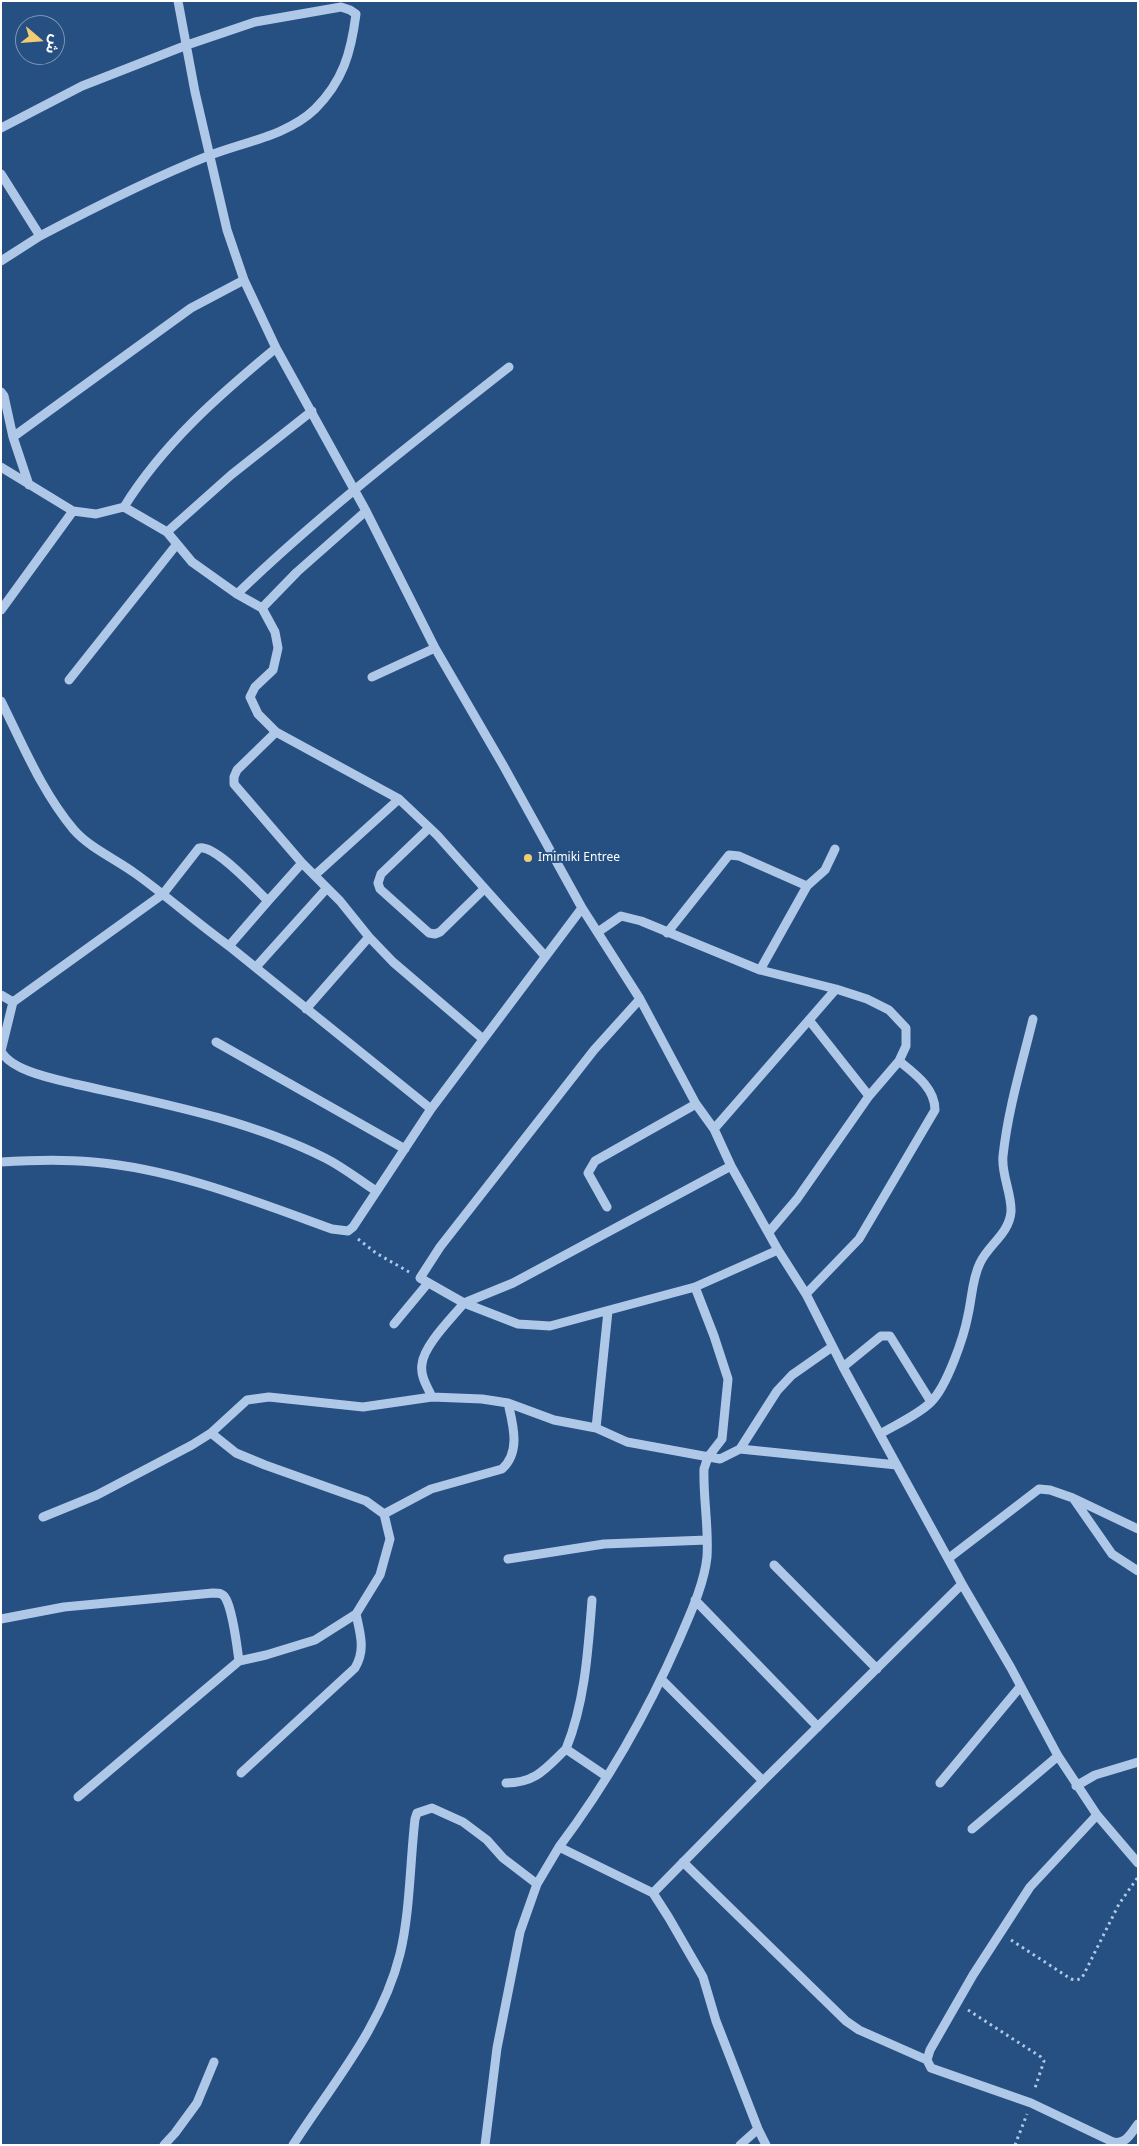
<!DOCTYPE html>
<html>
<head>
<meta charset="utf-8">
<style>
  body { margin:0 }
  #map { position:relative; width:1139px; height:2146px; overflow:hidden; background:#264f82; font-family:"Noto Sans","Noto Sans Arabic",sans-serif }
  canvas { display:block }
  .frame { position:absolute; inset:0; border:2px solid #fff; pointer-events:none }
  .north { position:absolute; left:15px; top:15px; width:50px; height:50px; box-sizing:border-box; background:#264f82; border:1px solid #7d95b4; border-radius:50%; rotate:108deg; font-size:14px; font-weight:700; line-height:20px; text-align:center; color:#fff }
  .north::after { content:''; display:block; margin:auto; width:18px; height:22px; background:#f0cc74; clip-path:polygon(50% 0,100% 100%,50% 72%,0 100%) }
</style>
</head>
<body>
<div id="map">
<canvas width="1139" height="2146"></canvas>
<div class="frame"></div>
<div class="north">ش</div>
</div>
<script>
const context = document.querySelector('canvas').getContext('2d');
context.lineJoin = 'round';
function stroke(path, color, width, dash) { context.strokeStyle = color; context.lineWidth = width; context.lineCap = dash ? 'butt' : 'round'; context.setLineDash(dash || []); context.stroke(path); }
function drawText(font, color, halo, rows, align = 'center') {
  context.font = font + ' "Noto Sans",sans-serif'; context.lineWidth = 4; context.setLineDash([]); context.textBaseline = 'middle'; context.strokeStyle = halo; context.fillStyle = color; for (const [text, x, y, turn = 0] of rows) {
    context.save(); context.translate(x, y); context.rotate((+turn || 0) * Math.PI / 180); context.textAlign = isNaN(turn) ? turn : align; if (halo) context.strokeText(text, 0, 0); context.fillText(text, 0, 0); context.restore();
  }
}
stroke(new Path2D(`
  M358,1239l18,14 33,19
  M1011,1940l60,39 6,1 5,-2 37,-74 19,-27
  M968,2010l73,47 3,4 -10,30
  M1015,2145l12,-31`), '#afc8e7', 3, [2.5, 4]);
stroke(new Path2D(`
  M178,1l17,91 32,138 17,50 32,68 90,163 69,137 68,117 79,143 58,91 56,105 18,25 17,37 47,84 28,44 37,73 119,217 49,84 47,88 39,59 41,48
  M1,128l81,-42 105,-41 68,-23 86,-15 9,3 6,4c-5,39 -13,67 -41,95 -28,27 -72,33 -107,47 -58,23 -113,51 -168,80l-39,-62
  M1,261l39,-25
  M1,392l3,4 9,41 16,48
  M13,437l178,-129 53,-28
  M1,467l72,44 23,3 28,-7 43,25 64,-57 81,-64
  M124,507c39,-63 95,-112 152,-159
  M167,532l25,30 45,32 25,14 13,24 3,16 -5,22 -18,17 -5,10 8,17 18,18 -39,38 -3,7v7l68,79 38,38 29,36 24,25 90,77
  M237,594c85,-82 179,-154 272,-227
  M262,608l35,-36 69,-61
  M1,610l72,-99
  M372,677l63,-29
  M69,680l108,-136
  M1,701c22,44 41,91 73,129 17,19 42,29 62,44 32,23 61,49 93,72l202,163 151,-201
  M276,732l123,67 38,36 108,121
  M429,828l-48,46 -3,9 2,6 49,44 6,1 5,-2 44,-43
  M315,875l84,-76
  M268,901l34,-38
  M598,932l23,-16 20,5 119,49 76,19 31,10 22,11 17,18v18l-7,15 -30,35 -72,103 -28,33
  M667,933l62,-78 10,1 68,30
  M229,946l39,-45c-13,-12 -53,-57 -69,-53l-36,46 -150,108 -12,49c10,20 54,28 74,33 85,19 172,35 250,74 18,9 34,22 51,33
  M256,967l71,-79
  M760,970l47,-84 18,-16 10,-21
  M1,995l12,7
  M640,999l-46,51 -154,197 -20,31 44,25 49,-20 218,-117
  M306,1009l63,-72
  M809,1020l60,76
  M216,1042l189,107
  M714,1129l122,-140
  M1,1162c31,-2 61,-3 92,0 82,7 162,39 239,67l16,2 5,-4 78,-118
  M607,1207l-19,-34 7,-12 101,-57
  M806,1294l53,-55 76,-129c0,-22 -20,-36 -36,-49
  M394,1324l34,-41
  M843,1367l38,-31h9l41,66
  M432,1397c-5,-11 -12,-21 -10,-33 2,-19 30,-46 42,-61l54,21 32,2 145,-39 83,-37
  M596,1428l12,-117
  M880,1434c17,-10 38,-19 51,-32 16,-16 33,-65 37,-87 4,-17 4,-36 12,-52 8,-18 29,-29 31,-51 1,-18 -10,-38 -8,-56 5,-47 19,-92 30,-137
  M740,1449l157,16
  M1075,1499l63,30
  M384,1514l47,-25 71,-20c19,-17 11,-44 6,-66
  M43,1517l54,-22 95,-50 19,-12 36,-33 22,-3 94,10 69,-10 50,2 26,4 46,17 42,8 31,14 93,17 20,-10 37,-58 15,-16 40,-28
  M949,1558l90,-69 11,1 23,8 39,56 26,17
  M508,1559l96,-15 103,-4
  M774,1565l103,104
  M592,1600c-4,51 -7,102 -26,149l40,27
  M695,1600l123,127
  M1,1619l63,-12 149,-14c6,0 10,0 13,6 7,13 11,47 13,62l27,-6 49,-15 41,-26 24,-39 10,-36 -6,-25 -18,-13 -101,-36 -29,-12 -25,-20
  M662,1680l101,101
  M241,1773l114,-105c11,-18 5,-35 1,-54
  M506,1783c30,0 40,-15 60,-34
  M940,1783l80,-96
  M1076,1786l19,-11 43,-13
  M78,1797l161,-136
  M1097,1815l-67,72 -57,88 -43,75 -3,10 4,8 100,35 82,39c13,3 18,-9 25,-18
  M972,1829l86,-73
  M559,1847c48,-64 88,-134 120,-207 11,-26 25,-55 28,-83 2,-29 -4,-59 -3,-88l4,-12 14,-18 6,-60 -14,-43 -19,-49
  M683,1862l163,159 13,9 68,30
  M653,1893l110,-112 199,-197
  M164,2145l11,-12 22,-30 17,-41
  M293,2145c39,-61 89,-118 107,-191 10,-41 10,-92 15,-135l2,-6 15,-5 31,14 24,18 16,18 34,26
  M485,2145l12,-97 23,-116 17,-48 22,-37 94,46 16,25 34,59 13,44 42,108 8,16
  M740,2145l18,-16`), '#afc8e7', 9);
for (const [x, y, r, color] of [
  [528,858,5,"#f0cc74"]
]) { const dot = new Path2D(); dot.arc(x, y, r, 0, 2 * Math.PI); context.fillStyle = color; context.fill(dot); stroke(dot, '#264f82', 2); }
drawText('12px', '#fff', '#264f82', [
  ["Imimiki Entree",538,858]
], 'left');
</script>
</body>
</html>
